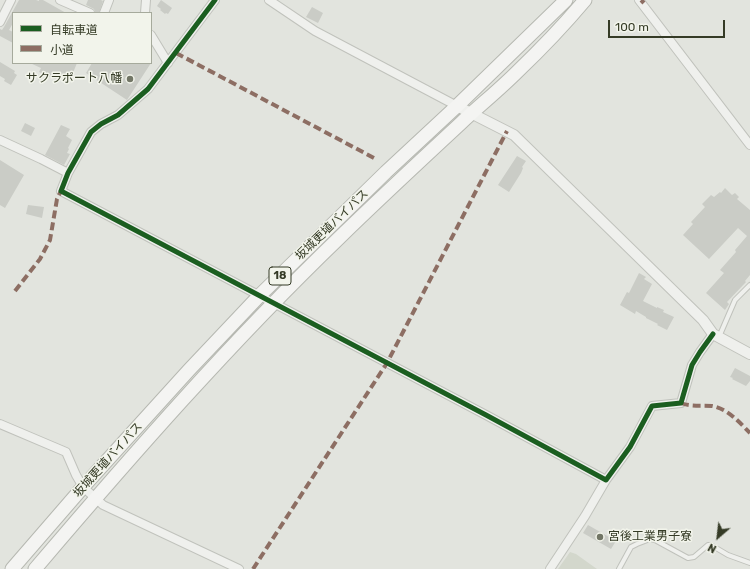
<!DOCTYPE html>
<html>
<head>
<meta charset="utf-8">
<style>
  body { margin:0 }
  #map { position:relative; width:750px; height:569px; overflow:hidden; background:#e2e4de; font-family:Rubik,"Noto Sans JP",sans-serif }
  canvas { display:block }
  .legend { position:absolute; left:12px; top:12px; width:140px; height:52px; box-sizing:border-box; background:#f2f4eb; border:1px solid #a6aa9c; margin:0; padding:5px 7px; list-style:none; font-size:12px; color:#353b26 }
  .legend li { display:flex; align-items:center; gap:8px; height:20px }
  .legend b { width:20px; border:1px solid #a6aa9c }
  .north { position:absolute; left:698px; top:517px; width:40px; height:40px; -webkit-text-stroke:3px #f2f4eb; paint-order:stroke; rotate:208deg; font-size:11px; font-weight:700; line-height:16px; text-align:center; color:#353b26 }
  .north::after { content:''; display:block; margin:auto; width:14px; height:18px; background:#353b26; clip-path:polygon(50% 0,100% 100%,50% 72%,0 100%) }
  .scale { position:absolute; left:608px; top:20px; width:117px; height:18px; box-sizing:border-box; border:2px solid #353b26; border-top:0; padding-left:5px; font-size:12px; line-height:14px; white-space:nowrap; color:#353b26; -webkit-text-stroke:3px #f2f4eb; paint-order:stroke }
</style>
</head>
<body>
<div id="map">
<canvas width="750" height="569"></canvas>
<ul class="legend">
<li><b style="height:5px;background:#1b5e20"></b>自転車道</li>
<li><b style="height:5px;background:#8d6e63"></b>小道</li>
</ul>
<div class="north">N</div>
<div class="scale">100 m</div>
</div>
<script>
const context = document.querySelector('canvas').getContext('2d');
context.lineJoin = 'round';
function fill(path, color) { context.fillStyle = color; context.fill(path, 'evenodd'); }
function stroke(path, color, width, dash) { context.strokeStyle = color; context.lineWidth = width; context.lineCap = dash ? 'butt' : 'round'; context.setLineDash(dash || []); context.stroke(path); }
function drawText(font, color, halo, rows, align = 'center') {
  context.font = font + ' Rubik,"Noto Sans JP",sans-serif'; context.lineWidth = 3; context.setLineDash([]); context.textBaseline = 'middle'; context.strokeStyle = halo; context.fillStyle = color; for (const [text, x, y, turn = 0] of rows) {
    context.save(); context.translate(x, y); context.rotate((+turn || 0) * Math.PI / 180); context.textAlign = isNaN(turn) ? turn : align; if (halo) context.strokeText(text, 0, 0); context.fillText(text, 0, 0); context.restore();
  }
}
fill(new Path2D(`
  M570,552l6,2 21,15h-39z`), '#d3d7cc');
fill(new Path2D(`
  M19,0h17l3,1v-1h4l23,13h-53v10l-4,7 4,2v11l-13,-7v-7l2,1 2,-3z
  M88,0h13l2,1 -4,12h-4l-1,-4 -8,-4z
  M161,0l11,8 -4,6 -2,-1 -1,1 -5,-4 1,-1 -4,-3z
  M312,7l11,6 -5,10 -12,-6z
  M0,62l15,9 -1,2 3,2 -6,10 -7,-4 1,-2 -5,-3z
  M30,63h47l-7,17 -11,-5 -2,5 -18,-8 2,-4z
  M92,63h59l-24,37 -41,-27z
  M25,123l10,5 -4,8 -10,-5z
  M61,125l9,4 -4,7 6,4 -4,8 1,1 -2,4 3,1 -6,11 -19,-10z
  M517,156l9,5 -4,6 1,1 -2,5 -12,19 -11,-7z
  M0,160l24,15 -19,33 -5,-3z
  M725,188l7,7 3,-2 4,4 -2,2 13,11v65l-5,6 1,1 -19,20 2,2 -4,6 -19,-17 18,-20 -4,-3 16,-18 -1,-2 12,-14 -9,-8 -29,31 -26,-24 10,-11 -2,-2 14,-15 -3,-3 9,-9 3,2 6,-5 1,1z
  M28,205l16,2 -2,11 -16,-4z
  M639,273l7,4 -2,2 8,5 -9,17 14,7v-1l7,3 -1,2 11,5 -7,13 -10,-5 1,-1 -12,-6v-1l-10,-6 -1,3 -15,-9 7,-13 2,1z
  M735,368l15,8v5l-4,5 -14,-7 1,-1 -3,-1z
  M588,525l28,16 -5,8 -28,-16z`), '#caccc6');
const service = new Path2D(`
  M719,337l16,-37 15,-15
  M619,569l12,-22 6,-3 13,-5 5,1 33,18 6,-1 14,-12h3l17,10 22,8`);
const minor = new Path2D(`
  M60,0l30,13
  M215,0l-67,89 -30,26 -17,9 -10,8 -23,41 -7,18 425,224 120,65 24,-33 22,-41 29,-3 11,-38 8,-13 13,-18
  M269,0l46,31 142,75
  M639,0l111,145
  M104,13l5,-13
  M145,13l1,-13
  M0,22l11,-22
  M151,35l17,28
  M0,140l41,19 27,14
  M0,424l66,28 10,23 7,12 20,18 136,64
  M550,569l35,-53 21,-36`);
const tertiary = new Path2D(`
  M457,106l57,29 189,185 10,14 37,20`);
const trunk = new Path2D(`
  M12,569l71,-82 106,-117 71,-75 126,-123 71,-66 109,-106
  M35,569c97,-114 196,-227 304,-331 40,-39 81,-77 122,-115 18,-17 38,-33 56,-51 24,-23 47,-47 68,-72`);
stroke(service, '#c0c2bc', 6);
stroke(minor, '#c0c2bc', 10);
stroke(tertiary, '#c0c2bc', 12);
stroke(trunk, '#b6b8b1', 15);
stroke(service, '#eff0ed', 4);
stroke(minor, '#eff0ed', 8);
stroke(tertiary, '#eff0ed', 10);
stroke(trunk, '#f4f4f2', 13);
stroke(new Path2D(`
  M641,3l3,-3
  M176,53l200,106
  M15,291l25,-32 10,-19 7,-41 4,-8
  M681,403c10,4 20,2 31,3 16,3 27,16 38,27
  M253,569l134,-206 120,-232`), '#8d6e63', 4, [8, 4]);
stroke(new Path2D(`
  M215,0l-67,89 -30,26 -17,9 -10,8 -23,41 -7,18 425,224 120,65 24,-33 22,-41 29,-3 11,-38 8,-13 13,-18`), '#1b5e20', 5);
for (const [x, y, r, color] of [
  [130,79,4,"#727666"],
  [600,537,4,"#727666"]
]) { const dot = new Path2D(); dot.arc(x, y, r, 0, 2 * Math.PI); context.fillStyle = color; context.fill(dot); stroke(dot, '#f2f4eb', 1.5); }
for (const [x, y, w] of [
  [280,276,22]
]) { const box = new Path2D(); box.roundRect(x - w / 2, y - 9, w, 18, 3); context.fillStyle = '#f2f4eb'; context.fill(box); stroke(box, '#353b26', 1); }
drawText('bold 11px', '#353b26', null, [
  ["18",280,276]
]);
drawText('12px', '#353b26', '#f2f4eb', [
  ["サクラポート八幡",122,79],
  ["宮後工業男子寮",608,537,"left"]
], 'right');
drawText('12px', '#353b26', '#f2f4eb', [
  ["坂城更埴バイパス",332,225,-44],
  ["坂城更埴バイパス",108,460,-48]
]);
</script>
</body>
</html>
